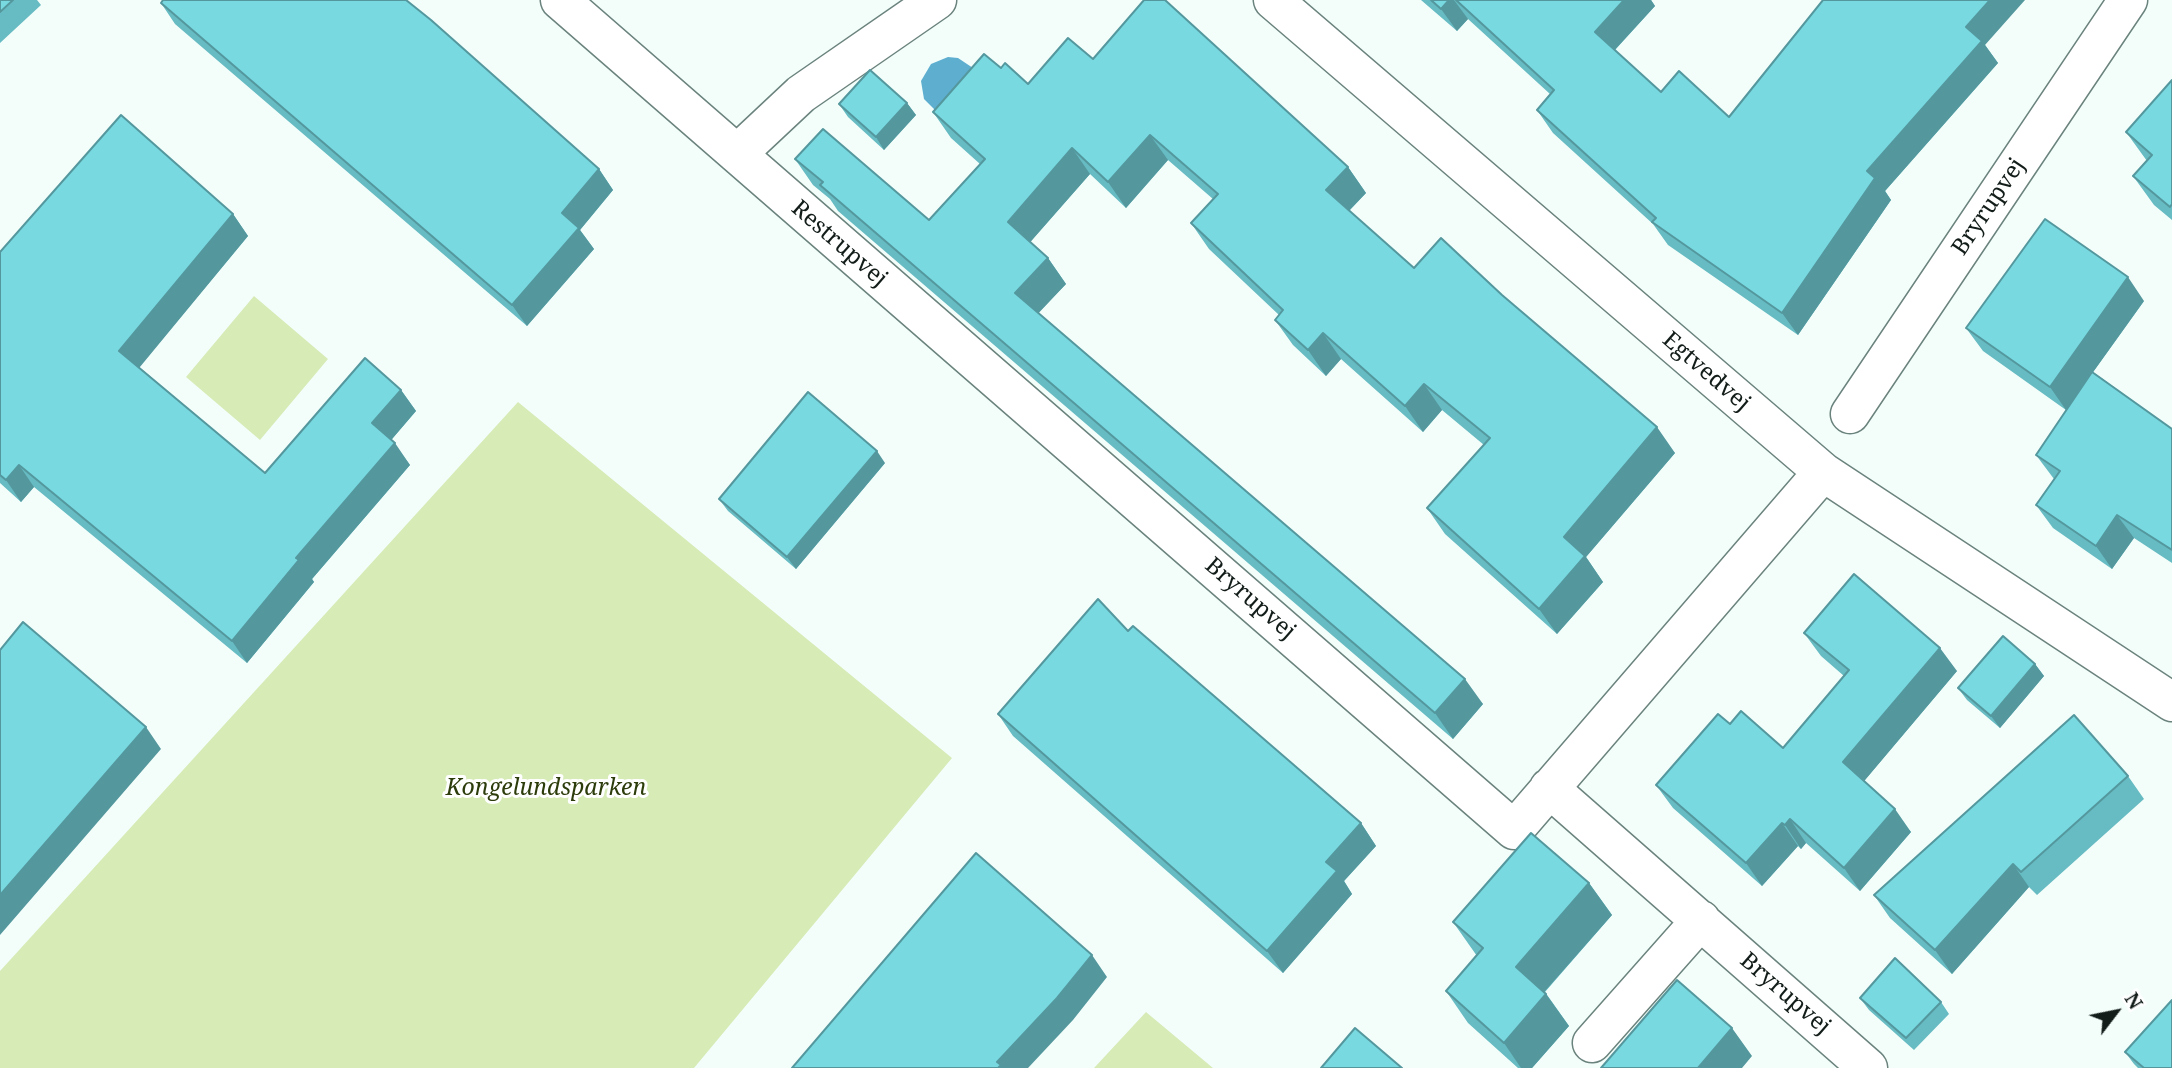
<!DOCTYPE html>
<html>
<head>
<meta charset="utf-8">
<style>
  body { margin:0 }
  #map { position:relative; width:2172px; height:1068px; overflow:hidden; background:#f3fefb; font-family:"Noto Serif",serif }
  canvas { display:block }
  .north { position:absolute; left:2081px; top:977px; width:70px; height:70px; -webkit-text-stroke:5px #fff; paint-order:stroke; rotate:58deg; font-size:19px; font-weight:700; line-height:28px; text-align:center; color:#121c19 }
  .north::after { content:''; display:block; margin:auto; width:24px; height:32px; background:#121c19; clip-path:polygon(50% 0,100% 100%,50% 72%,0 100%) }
</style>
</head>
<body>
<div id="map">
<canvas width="2172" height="1068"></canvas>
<div class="north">N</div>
</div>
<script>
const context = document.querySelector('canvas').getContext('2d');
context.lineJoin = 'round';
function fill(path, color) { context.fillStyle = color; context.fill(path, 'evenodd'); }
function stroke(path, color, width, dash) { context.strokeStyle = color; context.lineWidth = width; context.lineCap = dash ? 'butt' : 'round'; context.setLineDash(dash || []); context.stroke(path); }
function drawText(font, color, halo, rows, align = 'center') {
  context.font = font + ' "Noto Serif",serif'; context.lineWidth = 6; context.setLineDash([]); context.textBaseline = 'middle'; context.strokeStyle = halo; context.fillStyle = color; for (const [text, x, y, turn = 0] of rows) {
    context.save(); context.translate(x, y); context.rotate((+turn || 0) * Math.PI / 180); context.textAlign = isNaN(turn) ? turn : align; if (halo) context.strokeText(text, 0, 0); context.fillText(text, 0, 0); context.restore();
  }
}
fill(new Path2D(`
  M254,296l74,63 -68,81 -74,-63z
  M518,402l434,356 -258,310h-694v-97z
  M1146,1012l67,56h-119z`), '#d7ebb7');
fill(new Path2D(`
  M948,57l10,1 15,10 -36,44 -13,-13 -3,-18 10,-17z`), '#5eaed0');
const minor = new Path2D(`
  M560,0l177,154
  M937,0l-136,94 -64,60 777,676 309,-358
  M1273,0l550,472 349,230
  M1850,414l278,-414
  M1549,788l319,280
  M1592,1043l109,-123`);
stroke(minor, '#6b837d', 41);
stroke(minor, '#fff', 38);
fill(new Path2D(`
  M0,0h37l4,5 -41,38z
  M1421,0h230l4,6 -40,44 46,42 68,25 256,-72 13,18 -113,128 6,9 -93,135 -130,-90 -15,-21 -100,-91 -16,-23 13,-16 -82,-75 -11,12z
  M161,3l438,166 14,21 -33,40 14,19 -67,77 -352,-302z
  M1093,59l255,108 18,26 -17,18 65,57 88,27 173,158 -89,104 17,25 -46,52 -112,-100 -18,-26 57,-63 -42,-35 -19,22 -82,-73 -15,17 -33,-31 -18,-25 4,-5 -70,-66 -18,-26 22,-24 -45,-39 -42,48 -36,-34 -60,68 18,16 18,26 -28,29 445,391 -30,35 -615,-528 -8,-12 -17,-14 -18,-26 134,61 51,-56 -29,-26 -18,-26 68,-44 27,16z
  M2172,80v140l-18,-15 -21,-29 14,-15 -21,-29z
  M907,103l9,12 -32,35 -36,-33 -9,-13z
  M233,214l15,22 -109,131 126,106 136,-83 15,21 -25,29 19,25 -98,114 2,3 -67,81 -213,-176 -13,15 -21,-19v-231z
  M2144,301l-51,71 79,57v134l-38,-25 -22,31 -59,-41 -17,-23 18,-26 -18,-24 30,-45 -83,-59 -17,-23z
  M885,463l-89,106 -68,-58 -9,-12z
  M1128,631l233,192 15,23 -32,35 8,13 -69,79 -270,-237 -15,-22z
  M1804,633l153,38 -93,110 47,51 -51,59 -54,-48 -5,6 -3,-3 -36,40 -89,-78 -17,-23 74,-61 53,24 61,-72 -23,-20z
  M2035,664l9,12 -44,52 -33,-28 -9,-12z
  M2128,776l16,23 -107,96 -8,-8 -77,87 -62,-56 -16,-23z
  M1589,883l23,32 -67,77 24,34 -37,42h-14l-50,-45 -22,-32 31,-35 -24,-34z
  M1860,998l81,4 8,12 -35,36 -45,-40z
  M2125,1052l47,16h-34l-4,-4z`), '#67bbc2');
fill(new Path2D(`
  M1449,0h5l14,19 -11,12 -16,-22z
  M1624,0h27l4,6 -44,48 -16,-22z
  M1990,0h35l-40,45 13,18 -113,128 6,9 -93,135 -16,-22 85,-142 99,-144z
  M907,103l9,12 -32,35 -8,-13z
  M1150,135l18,25 -42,48 -18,-26z
  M1072,148l18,26 -64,73 -18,-25z
  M1348,167l18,26 -22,23 -18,-26z
  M599,169l14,21 -33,40 14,19 -67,77 -15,-21 50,-92z
  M233,214l15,22 -113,137 -16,-22z
  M1048,258l18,26 -33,35 -18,-26z
  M2128,277l16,24 -78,109 -16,-23z
  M1323,333l18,26 -15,17 -18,-26z
  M1424,384l18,26 -19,22 -18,-26z
  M401,390l15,21 -29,34 -15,-22z
  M1657,427l18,26 -89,104 17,25 -46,52 -18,-25 25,-72z
  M395,443l15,22 -98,114 2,3 -67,81 -15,-22 64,-83z
  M877,451l8,12 -89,106 -9,-12z
  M19,465l15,22 -13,15 -15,-22z
  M2117,515l17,23 -22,31 -16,-23z
  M1940,648l17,23 -97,115 -17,-24z
  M2035,664l9,12 -44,52 -9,-12z
  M1465,679l18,25 -30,35 -18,-26z
  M146,727l15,22 -161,186v-40z
  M1895,809l16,23 -51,59 -16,-23z
  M1790,819l16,24 -5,6 -16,-24z
  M1361,823l15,23 -32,35 8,13 -69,79 -16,-22 59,-89z
  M1782,823l16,23 -36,40 -16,-23z
  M2013,864l16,23 -77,87 -17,-24z
  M1589,883l23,32 -74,84 -22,-32z
  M1092,955l15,22 -34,43 -45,48h-30l-1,-6z
  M1546,994l23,32 -37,42h-11l-17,-25z
  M1732,1028l20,28 -10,12h-44z`), '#54989e');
const building = new Path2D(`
  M0,0h13l-13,12z
  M163,0h243l25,20 168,149 -37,44 17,15 -67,77 -351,-302z
  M1144,0h21l183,167 -22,23 88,78 27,-30 61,57 155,132 -93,110 21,19 -46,53 -112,-101 63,-70 -66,-54 -19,22 -82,-73 -15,17 -33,-30 8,-10 -92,-87 27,-29 -68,-59 -42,47 -36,-34 -64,74 40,36 -33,35 450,386 -30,34 -615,-528 3,-3 -28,-23 28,-30 106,91 56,-61 -52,-47 51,-58 17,14 4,-5 23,21 40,-46 25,21z
  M1431,0h18l-8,9z
  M1456,0h168l-29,32 66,60 18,-21 50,46 94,-117h167l-24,27 16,14 -115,130 8,7 -93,135 -130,-91 4,-4 -119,-108 17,-20z
  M870,70l37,33 -31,34 -37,-33z
  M2172,80v124l-2,3 -37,-31 19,-21 -26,-23z
  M121,115l112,99 -114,137 146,122 100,-115 36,32 -29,33 23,20 -99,115 3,2 -67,81 -213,-176 -13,15 -6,-5v-223z
  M2045,219l83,58 -78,110 -84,-59z
  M2092,372l80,57v121l-55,-35 -21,31 -60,-41 24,-34 -24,-16z
  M808,392l69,59 -90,106 -68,-58z
  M1854,574l86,74 -97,114 52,47 -51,59 -54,-49 -5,6 -3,-2 -36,40 -90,-78 62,-71 12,10 11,-13 42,37 66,-78 -45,-37z
  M1098,599l30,32 5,-5 228,197 -35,39 11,9 -70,80 -269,-237z
  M23,622l123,105 -146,168v-245z
  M2003,636l32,28 -44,52 -33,-28z
  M2074,715l54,61 -107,96 -8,-8 -78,86 -61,-55z
  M1531,833l58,50 -73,84 30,27 -42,49 -58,-52 37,-43 -30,-26z
  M976,853l116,102 -35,43 -60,64 4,3 -3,3h-206z
  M1895,958l46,44 -35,36 -46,-40z
  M1677,980l55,48 -34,40h-97z
  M2172,1000v68h-28l-19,-16z
  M1355,1028l47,40h-81z`);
fill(building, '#78d9e1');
stroke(building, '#54989e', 2);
drawText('23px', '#121c19', '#fff', [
  ["Bryrupvej",1989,207,-56],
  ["Restrupvej",839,244,41],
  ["Egtvedvej",1706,372,41],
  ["Bryrupvej",1250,599,41],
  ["Bryrupvej",1785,994,41]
]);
drawText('italic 23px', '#2d3c0b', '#fff', [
  ["Kongelundsparken",546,788]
]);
</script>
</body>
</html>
